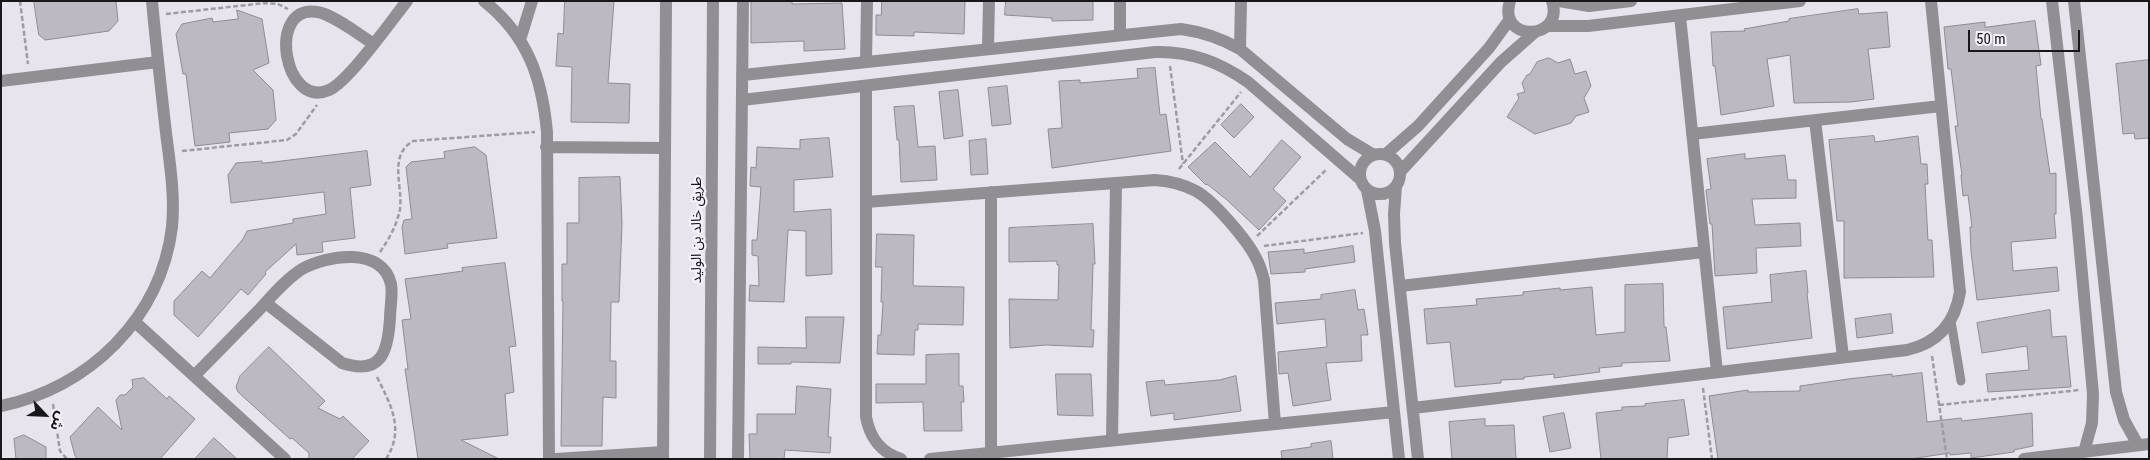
<!DOCTYPE html>
<html>
<head>
<meta charset="utf-8">
<style>
  body { margin:0 }
  #map { position:relative; width:2150px; height:460px; overflow:hidden; background:#e7e4ed; font-family:"Roboto Condensed","Noto Sans Arabic",sans-serif }
  canvas { display:block }
  .frame { position:absolute; inset:0; border:2px solid #18171a; pointer-events:none }
  .north { position:absolute; left:20px; top:390px; width:50px; height:50px; -webkit-text-stroke:4px #f4f1fa; paint-order:stroke; rotate:115deg; font-size:14px; font-weight:700; line-height:20px; text-align:center; color:#18171a }
  .north::after { content:''; display:block; margin:auto; width:18px; height:22px; background:#18171a; clip-path:polygon(50% 0,100% 100%,50% 72%,0 100%) }
  .scale { position:absolute; left:1968px; top:30px; width:112px; height:22px; box-sizing:border-box; border:2px solid #18171a; border-top:0; padding-left:6px; font-size:15px; line-height:18px; white-space:nowrap; color:#18171a; -webkit-text-stroke:4px #f4f1fa; paint-order:stroke }
</style>
</head>
<body>
<div id="map">
<canvas width="2150" height="460"></canvas>
<div class="frame"></div>
<div class="north">ش</div>
<div class="scale">50 m</div>
</div>
<script>
const context = document.querySelector('canvas').getContext('2d');
context.lineJoin = 'round';
function fill(path, color) { context.fillStyle = color; context.fill(path, 'evenodd'); }
function stroke(path, color, width, dash) { context.strokeStyle = color; context.lineWidth = width; context.lineCap = dash ? 'butt' : 'round'; context.setLineDash(dash || []); context.stroke(path); }
function drawText(font, color, halo, rows, align = 'center') {
  context.font = font + ' "Roboto Condensed","Noto Sans Arabic",sans-serif'; context.lineWidth = 4.5; context.setLineDash([]); context.textBaseline = 'middle'; context.strokeStyle = halo; context.fillStyle = color; for (const [text, x, y, turn = 0] of rows) {
    context.save(); context.translate(x, y); context.rotate((+turn || 0) * Math.PI / 180); context.textAlign = isNaN(turn) ? turn : align; if (halo) context.strokeText(text, 0, 0); context.fillText(text, 0, 0); context.restore();
  }
}
const building = new Path2D(`
  M34,1h82l2,20 -9,10 -64,9 -6,-5z
  M565,1h49l-6,82 22,1 -1,39 -58,-1 1,-55 -16,-1 2,-33 5,1z
  M792,1v3l50,-1 3,46 -41,2v-10l-53,2v-41z
  M882,1h83l-1,33 -50,-2v4l-38,-1v-20h5z
  M1006,1h87v19l-41,1v-3l-47,-3z
  M1858,9l1,5 28,-2 3,35 -22,2 6,50 -23,3 -57,1 -4,-48 -23,4 7,47 -53,9 -6,-49h-2l-2,-34 34,-1 -1,-2 45,-8v-2z
  M237,10l25,9 7,44 -16,7 20,20 3,30 -8,9 -39,4 1,9 -35,4 -9,-72h-3l-7,-40 6,-10 30,-6 1,4 25,-3z
  M2035,21l6,44 -5,1 5,53h1l8,55 6,-1v41h-2l2,24 -45,4 2,29 44,-4 2,24 -82,9 -6,-48 -1,-25h2l-4,-32 -5,1 -2,-21h1l-7,-49h3l-7,-57h-3l-4,-42 41,-5v5z
  M1549,58l9,5 12,-4 5,15 11,-3 5,15 -7,12 5,14 -13,4 -5,7 -36,11 -28,-17 12,-19 -2,-4 8,-2 -3,-9 5,-8 3,-1 7,-12z
  M2149,60v78l-14,1 -1,-6 -11,1 -7,-70z
  M1155,68l5,47 6,-1 5,37 -119,17 -4,-39 14,-1 -3,-47 21,-1v3l58,-5 -1,-9z
  M1007,86l4,38 -19,2 -4,-38z
  M958,90l5,46 -19,3 -5,-47z
  M1241,104l13,13 -20,21 -13,-13z
  M914,106l4,41 17,-1 2,34 -36,2 -2,-42h-2l-3,-33z
  M1874,136l1,6 43,-6 3,28h6l1,20h-3l3,56h4l2,37 -90,1v-57h-7l-8,-81z
  M829,138l4,39 -39,3v32l37,-3 1,65 -26,2v-45l-18,-1 -4,72 -35,-1 1,-16 9,1 -1,-30 -6,-1v-15h5l4,-53 -11,-1 1,-19 5,1 1,-21 43,2v-9z
  M986,139l2,35 -17,1 -2,-34z
  M1282,140l19,17 -28,32 13,12 -27,29 -32,-30 -20,-16 -1,1 -18,-18 27,-25 35,35z
  M475,147l11,8 11,83 -50,6 1,4 -43,6 -3,-27 2,-7 8,-1 -6,-52 5,-5 34,-4 -1,-6z
  M367,151l4,34 -21,3 5,50 -33,4 1,10 -26,3 -1,-11 -31,28 1,2 -18,21 -7,-6 -43,48 -24,-22v-14l28,-30 8,7 33,-39 4,-8 46,-8v-4l33,-5 -2,-22 -93,11 -3,-28 8,-12 26,-2v2z
  M1745,154v5l40,-4 3,25h8v18l-44,1 3,26 45,-2 1,23 -45,2 1,25 -42,3 -3,-52h-2l-4,-34 5,-1 -4,-30z
  M620,177l2,46 -3,79h-8l-1,59h6v37l-13,-1 -1,49h-41l2,-145h-1v-37h5v-41h12v-45z
  M1093,224l2,40h-2l-2,66h3l-1,17 -47,-2 -36,3 -1,-49 49,1 1,-35h-2v-4l-48,1v-34z
  M877,234l37,1 -1,50 2,1 49,1 -1,38 -45,-1v6h-3l-1,25 -37,-1 1,-19h3l2,-33h-2l1,-35h-6z
  M1353,246l2,16 -50,7v3l-34,2 -3,-22 36,-3v4z
  M505,263l11,83 -7,1 5,45 -9,2 3,41 -47,5 38,19h-81l-13,-90h3l-6,-49 9,-1 -6,-40 58,-8 -1,-3z
  M1806,271l2,22h-1l5,45 -85,11 -4,-42 49,-5 -2,-27z
  M1663,284l1,43h2l4,34 -48,2v3l-23,2 1,4 -46,6v-4l-30,3v2l-23,1v3l-46,4 -5,-45 -23,2 -3,-35 53,-4 -1,-6 47,-4v-3l37,-4v2l32,-3 4,48 29,-3v-47z
  M1355,290l3,20 6,-1 4,26h-7l1,26 -36,2 5,37 -38,6 -5,-33 -9,1 -1,-22 49,-5 -2,-28 -48,5 -2,-21 46,-4v-4z
  M2050,310l2,27 14,-1 5,51 -83,5 -2,-18 43,-4 -2,-24 -45,7 -5,-30z
  M1891,314l2,19 -36,5 -2,-19z
  M806,317h38l-4,46 -49,-1v2h-33v-17l48,1z
  M269,347l56,54 -7,7 22,11 3,-3 26,25 -17,18h-43v-6l-17,-15 -2,1 -52,-47 -2,-5 4,-11z
  M959,354v32h4l1,16h-3l1,29h-38l-1,-29 -47,1v-19h50v-29z
  M1922,373l5,49 34,-4 1,3 70,-8 1,33 -19,4v2l-43,6v-5l-21,2v-2l-40,6h-192l-9,-63 39,-6v2l52,-1v-5l48,-7 44,-5v2z
  M1056,374h35l2,42 -35,-1z
  M1236,376l5,35 -67,9v-7l-23,3 -5,-34 18,-2 1,5 54,-5z
  M144,378l23,21 2,-3 26,23 -35,40h-82l-3,-3 -5,-19 28,-30 24,23 -6,-30 4,-5h5l8,-8 -1,-7z
  M797,386l34,3 -3,48h3l-1,16 -45,-3 -1,9h-34l-1,-25h8v-20h38z
  M1684,400l5,35 -21,3 -1,21h-66l-5,-46 26,-3v-3l23,-1v-2z
  M1564,413l7,35 -21,4 -7,-35z
  M1485,419v7l29,-1 2,34h-64l-3,-37z
  M24,435l22,12v12h-30l-2,-20z
  M214,438l23,21h-42z
  M1331,441l2,18h-51l-1,-8 30,-4v-3z`);
fill(building, '#bcb9c2');
stroke(building, '#8e8b93', 1);
stroke(new Path2D(`
  M20,1l8,63
  M166,14l99,-11 13,1 10,5
  M1170,66l13,98
  M182,151l105,-11 9,-6 21,-29
  M1179,169l62,-77
  M1257,236l70,-67
  M1264,246l99,-13
  M380,252c9,-13 17,-27 20,-43 3,-24 -12,-53 13,-68l122,-9
  M1932,356l15,103
  M377,377c14,28 28,53 9,82
  M1703,388l9,71
  M53,404l7,47 7,8
  M1939,405l140,-15`), '#9e9ba2', 2.5, [5, 2.5]);
stroke(new Path2D(`
  M1951,321l10,60`), '#918f93', 9);
stroke(new Path2D(`
  M484,1c44,35 58,77 63,131l2,327
  M1120,1v33
  M1510,1c-13,42 55,40 42,0
  M1559,1l30,5 42,-5
  M2052,1l25,218 16,175 -1,29 -8,29
  M2074,1l42,391 8,28 14,25
  M1680,16l37,356
  M1547,26h41l212,-25
  M520,40l12,-39
  M374,44c-15,-9 -41,-30 -57,-32 -51,-8 -33,98 12,78 20,-9 62,-69 78,-89
  M988,48l1,-47
  M1240,49l1,-48
  M866,61l1,-60
  M743,75l438,-46c22,3 40,9 59,20l107,90 25,15
  M1,81l157,-19
  M866,86v331c4,21 14,35 35,42
  M742,100l413,-48c36,-1 64,10 93,30l112,97
  M1815,120l28,237
  M1692,134l249,-28
  M546,147l119,1
  M1360 174a20 20 0 1 1 40 0a20 20 0 1 1-40 0Z
  M1386,154l32,-28 71,-78 21,-29
  M1400,172l101,-110 34,-30
  M1396,186l-2,28 1,29 23,216
  M1367,190l8,41 24,228
  M866,202l289,-22c15,1 28,4 41,11 18,10 51,49 60,67 4,7 6,14 8,22l11,144
  M1400,286l304,-34
  M135,322l150,137
  M194,376c22,-22 43,-44 64,-65 14,-15 27,-31 44,-42 25,-14 80,-23 89,15 2,10 -1,24 -1,34 -2,33 -8,58 -48,45l-76,-60
  M1,406c88,-18 160,-88 171,-179 3,-31 -2,-63 -6,-94 -5,-44 -10,-88 -14,-132
  M1413,408l494,-58c31,-7 48,-27 53,-58l-29,-291
  M1112,440l4,-257
  M991,453v-261
  M556,459l107,-7
  M738,459l5,-458
  M930,459l464,-47
  M2024,459l125,-15`), '#918f93', 12);
stroke(new Path2D(`
  M663,459l3,-458
  M710,459l3,-458`), '#918f93', 12);
drawText('14px', '#18171a', '#f4f1fa', [
  ["طريق خالد بن الوليد",697,230,-90]
]);
</script>
</body>
</html>
